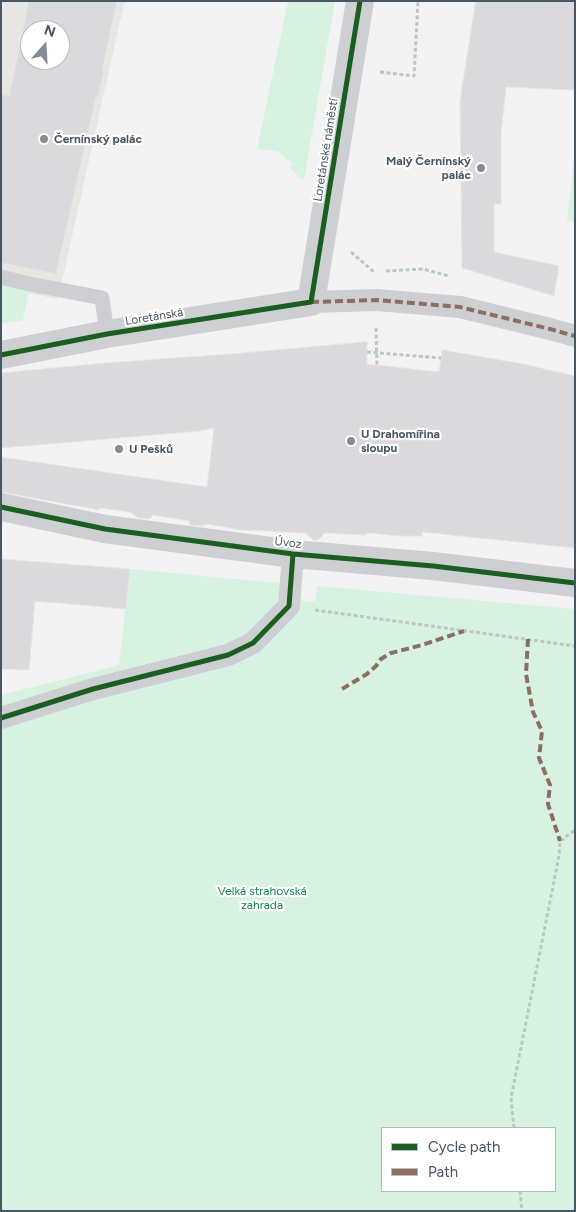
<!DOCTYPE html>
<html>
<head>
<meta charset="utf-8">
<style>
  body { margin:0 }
  #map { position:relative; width:576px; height:1212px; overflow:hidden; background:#f4f3f3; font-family:Figtree,sans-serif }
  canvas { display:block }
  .frame { position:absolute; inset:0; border:2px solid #495661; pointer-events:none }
  .legend { position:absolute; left:381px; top:1127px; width:175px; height:65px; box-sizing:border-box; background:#fff; border:1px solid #b6bbc0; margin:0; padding:6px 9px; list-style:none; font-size:15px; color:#495661 }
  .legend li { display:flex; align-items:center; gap:10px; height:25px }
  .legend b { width:25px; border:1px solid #b6bbc0 }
  .north { position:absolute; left:20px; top:20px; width:50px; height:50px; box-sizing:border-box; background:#fff; border:1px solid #b6bbc0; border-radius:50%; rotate:19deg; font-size:14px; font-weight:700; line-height:20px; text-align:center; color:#495661 }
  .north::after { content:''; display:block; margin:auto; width:18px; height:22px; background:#858d94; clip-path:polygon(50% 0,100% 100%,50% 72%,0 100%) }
</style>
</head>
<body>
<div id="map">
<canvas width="576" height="1212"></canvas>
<div class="frame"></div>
<ul class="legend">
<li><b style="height:6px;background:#1b5e20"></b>Cycle path</li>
<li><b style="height:6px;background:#8d6e63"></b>Path</li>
</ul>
<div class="north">N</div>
</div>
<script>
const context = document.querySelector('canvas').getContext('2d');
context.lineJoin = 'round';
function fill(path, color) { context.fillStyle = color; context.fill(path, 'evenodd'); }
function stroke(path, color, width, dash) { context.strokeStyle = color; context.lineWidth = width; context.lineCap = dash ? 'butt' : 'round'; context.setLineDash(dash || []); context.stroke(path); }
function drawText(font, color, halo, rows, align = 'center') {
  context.font = font + ' Figtree,sans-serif'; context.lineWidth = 4.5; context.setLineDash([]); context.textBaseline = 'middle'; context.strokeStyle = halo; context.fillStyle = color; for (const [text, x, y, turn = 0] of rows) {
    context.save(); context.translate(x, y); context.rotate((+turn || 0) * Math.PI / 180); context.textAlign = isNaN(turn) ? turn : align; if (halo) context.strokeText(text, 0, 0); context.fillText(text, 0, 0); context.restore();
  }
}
fill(new Path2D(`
  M1,1h126l-3,3 -66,295 -57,-11zM30,30h30v30h-30z`), '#e7e6e2');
fill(new Path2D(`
  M288,1h47l-31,179 -7,-5 -7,-7 2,-6 -6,-3 -8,-8 -21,-2z
  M575,149v73l-8,-2z
  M1,285l28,6 -6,29 -22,4z
  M130,569l170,16 -1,14 4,1v1l8,1v-1h4l2,-15 258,23v602h-574v-516l118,-30zM382,1128h173v63h-173z`), '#d8f2e2');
const building = new Path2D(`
  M29,1h88l-15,70 2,1 -6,25h-2l-40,177 -55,-11v-169l8,2zM30,30h30v30h-30z
  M476,1h99v89l-69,-3 -5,46v71h-7v48l65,14 -5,30 -92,-28 -2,-167z
  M367,342v22l72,8 3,-22 82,14 51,12v172l-153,-16v4h-22l-33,-3 -1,2 -41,-2 -7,7h-5l-7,-7 -64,-3 -36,-6 -3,2 -13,-1 -1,-4 -36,-6 -3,4 -12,-1 -8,-6 -31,-4v2l-98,-18v-35l206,30 7,-59 -14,3 -199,17v-75l104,-10 126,-9z
  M1,559l129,10 -4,40 -91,-8 -6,69 -28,-1z`);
fill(building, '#dadadc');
stroke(building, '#e5e5e6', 1);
stroke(new Path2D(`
  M380,72l34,4 4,-75
  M351,252l23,20
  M386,271l37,-2 26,7
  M376,328l1,37
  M367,352l74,6
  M315,610l260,36
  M514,1128l-3,-30 48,-242 1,-15 15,-11
  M520,1191l2,20`), '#bbc7c3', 3, [4, 2.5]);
stroke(new Path2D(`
  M1,277l29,7 72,14 5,36`), '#cdcfd2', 15);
stroke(new Path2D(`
  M311,302l66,-2 83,7 90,22 25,7
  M1,718l92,-29 135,-34 25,-12 36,-37 4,-52`), '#cdcfd2', 22);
stroke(new Path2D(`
  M1,355l106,-21 204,-32 49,-301
  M1,507l104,22 188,25 140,12 142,17`), '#cdcfd2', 28);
stroke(new Path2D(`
  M311,302l66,-2 83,7 90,22 25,7
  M528,639l-2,35 7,38 9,19 -3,27 11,27 -2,19 12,37
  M342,689l25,-15 9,-8 5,-7 10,-6 31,-8 42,-14`), '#8d6e63', 4, [8, 4]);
stroke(new Path2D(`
  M1,355l106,-21 204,-32 49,-301
  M1,507l104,22 188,25 140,12 142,17
  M1,718l92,-29 135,-34 25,-12 36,-37 4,-52`), '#1b5e20', 5);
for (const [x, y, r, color] of [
  [44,139,5,"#858d94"],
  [481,168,5,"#858d94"],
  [351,441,5,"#858d94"],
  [119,449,5,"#858d94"]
]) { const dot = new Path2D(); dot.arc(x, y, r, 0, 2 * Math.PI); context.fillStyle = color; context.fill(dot); stroke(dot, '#fff', 2); }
drawText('bold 12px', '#495661', '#fff', [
  ["Černínský palác",54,139],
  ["Malý Černínský",471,161,"right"],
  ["palác",471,175,"right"],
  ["U Drahomířina",361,434],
  ["sloupu",361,448],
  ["U Pešků",129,449]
], 'left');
drawText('12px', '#495661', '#fff', [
  ["Loretánské náměstí",326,150,-81],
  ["Loretánská",154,317,-9],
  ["Úvoz",288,543,7]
]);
drawText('12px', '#16864d', '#fff', [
  ["Velká strahovská",262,891],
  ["zahrada",262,905]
]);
</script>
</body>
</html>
